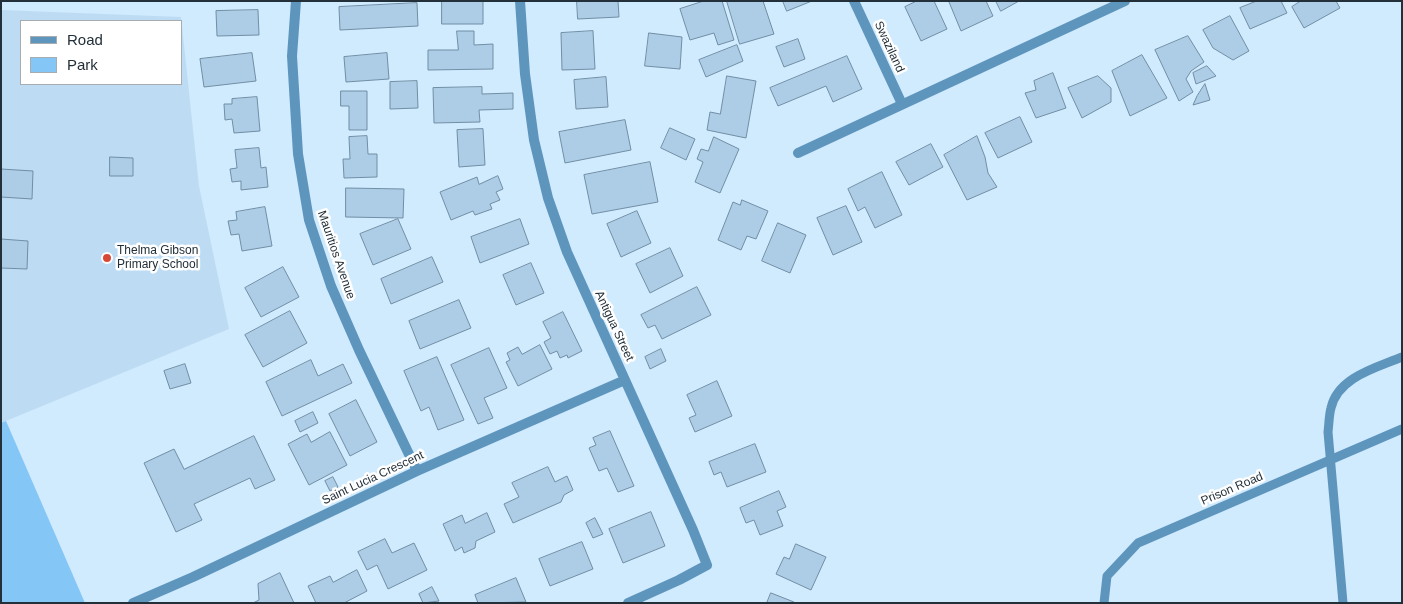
<!DOCTYPE html>
<html>
<head>
<meta charset="utf-8">
<style>
  body { margin:0 }
  #map { position:relative; width:1403px; height:604px; overflow:hidden; background:#d0eafe; font-family:Arial,sans-serif }
  canvas { display:block }
  .frame { position:absolute; inset:0; border:2px solid #233039; pointer-events:none }
  .legend { position:absolute; left:20px; top:20px; width:162px; height:65px; box-sizing:border-box; background:#fff; border:1px solid #a7acb0; margin:0; padding:6px 9px; list-style:none; font-size:15px; color:#233039 }
  .legend li { display:flex; align-items:center; gap:10px; height:25px }
  .legend b { width:25px; border:1px solid #a7acb0 }
</style>
</head>
<body>
<div id="map">
<canvas width="1403" height="604"></canvas>
<div class="frame"></div>
<ul class="legend">
<li><b style="height:6px;background:#5e95bd"></b>Road</li>
<li><b style="height:14px;background:#84c6f6"></b>Park</li>
</ul>
</div>
<script>
const context = document.querySelector('canvas').getContext('2d');
context.lineJoin = 'round';
function fill(path, color) { context.fillStyle = color; context.fill(path, 'evenodd'); }
function stroke(path, color, width, dash) { context.strokeStyle = color; context.lineWidth = width; context.lineCap = dash ? 'butt' : 'round'; context.setLineDash(dash || []); context.stroke(path); }
function drawText(font, color, halo, rows, align = 'center') {
  context.font = font + ' Arial,sans-serif'; context.lineWidth = 5; context.setLineDash([]); context.textBaseline = 'middle'; context.strokeStyle = halo; context.fillStyle = color; for (const [text, x, y, turn = 0] of rows) {
    context.save(); context.translate(x, y); context.rotate((+turn || 0) * Math.PI / 180); context.textAlign = isNaN(turn) ? turn : align; if (halo) context.strokeText(text, 0, 0); context.fillText(text, 0, 0); context.restore();
  }
}
fill(new Path2D(`
  M1,10l180,7 18,169 30,143 -228,94zM21,21h160v63h-160z`), '#bddcf3');
fill(new Path2D(`
  M6,421l79,182h-84v-180z`), '#84c6f6');
const building = new Path2D(`
  M442,1h41v23h-41z
  M577,1h41l1,16 -41,2z
  M704,1h18l12,39 -16,5 -4,-12 -24,7 -10,-31z
  M727,1h36l11,33 -34,10z
  M783,1h29l-25,10z
  M917,1h17l13,28 -26,12 -16,-34z
  M951,1h35l7,15 -32,15 -12,-29z
  M996,1h23l-18,10z
  M1257,1h24l6,12 -37,16 -10,-21z
  M1301,1h35l4,7 -36,20 -12,-21z
  M417,3l1,23 -78,4 -1,-23z
  M258,10l1,25 -42,1 -1,-25z
  M1230,16l19,35 -16,9 -20,-12 -10,-18z
  M457,31h17v14l19,-1v25l-65,1v-20h30z
  M593,31l2,38 -33,1 -1,-37z
  M649,33l33,4 -2,32 -35,-3z
  M1188,36l16,26 -13,9 -5,8 7,13 -14,9 -24,-51z
  M798,39l7,20 -21,8 -8,-20z
  M737,45l6,16 -37,16 -7,-17z
  M252,53l4,28 -52,6 -4,-28z
  M387,53l2,26 -43,3 -2,-25z
  M1142,55l25,43 -37,18 -18,-45z
  M847,56l15,33 -29,13 -7,-16 -48,20 -8,-18z
  M1207,66l9,10 -20,8 -3,-11z
  M1053,73l13,35 -30,10 -11,-25 11,-3 -2,-9z
  M727,76l29,5 -10,57 -39,-8 3,-18 10,2z
  M1098,76l13,12v14l-29,16 -14,-30z
  M606,77l2,30 -32,2 -2,-29z
  M417,81l1,27 -28,1v-27z
  M1205,84l5,16 -17,5 4,-9z
  M482,87v7l31,-1v16l-34,1 1,12 -46,1 -1,-35z
  M341,91h26v39h-18v-24h-8z
  M257,97l3,34 -26,2 -2,-14 -7,1 -1,-16h8v-5z
  M1020,117l12,25 -34,16 -13,-25z
  M625,120l6,30 -66,13 -6,-31z
  M670,128l25,11 -9,21 -25,-12z
  M483,129l2,36 -26,2 -2,-37z
  M367,136l1,18h9v23l-33,1 -1,-19h7l-1,-22z
  M977,136l8,21 3,16 9,14 -30,13 -23,-45z
  M714,137l25,12 -19,44 -25,-11 8,-20 -6,-3 4,-10 7,2z
  M931,144l12,23 -34,18 -13,-23z
  M259,148l2,20 5,-1 2,20 -27,3v-9l-9,1 -2,-13 7,-1 -2,-18z
  M110,157l23,1v18h-23z
  M650,162l8,40 -66,12 -8,-39z
  M1,169l32,2 -1,28 -31,-2z
  M882,172l20,43 -27,13 -10,-21 -7,4 -10,-22z
  M498,176l5,13 -7,3 4,8 -10,4 2,5 -17,6 -2,-4 -22,9 -11,-28 37,-15 2,7z
  M346,188l58,1 -1,29 -57,-1z
  M742,200l26,11 -12,28 -9,-3 -6,14 -23,-10 15,-38 7,3z
  M846,206l16,36 -29,13 -16,-37z
  M265,207l7,39 -30,5 -3,-17 -8,1 -3,-14 9,-1 -1,-8z
  M637,211l14,32 -30,14 -14,-33z
  M398,219l13,30 -38,16 -13,-31z
  M520,219l9,25 -49,19 -9,-26z
  M778,223l28,12 -16,38 -28,-12z
  M1,239l27,2 -1,28 -26,-1z
  M670,248l13,28 -33,17 -14,-29z
  M432,257l11,25 -52,22 -10,-25z
  M531,263l13,30 -28,12 -13,-30z
  M283,267l16,30 -38,20 -16,-29z
  M697,287l14,28 -49,24 -7,-14 -7,3 -7,-13z
  M459,300l12,28 -51,21 -11,-28z
  M290,311l17,32 -44,24 -18,-32z
  M563,312l19,39 -14,7 -1,-3 -7,3 -3,-7 -7,3 -6,-12 7,-4 -8,-16z
  M540,345l12,24 -34,17 -12,-24 4,-2 -3,-7 11,-6 4,7z
  M489,348l18,40 -23,10 9,20 -15,6 -27,-59z
  M661,349l5,12 -16,8 -5,-12z
  M437,357l27,63 -26,10 -9,-23 -8,4 -17,-40z
  M311,360l7,16 25,-12 9,19 -70,33 -16,-34z
  M185,364l6,19 -21,6 -6,-18z
  M717,381l15,35 -37,16 -6,-14 7,-3 -9,-20z
  M356,400l21,42 -27,14 -21,-42z
  M313,412l5,11 -18,9 -5,-11z
  M610,431l24,55 -16,6 -11,-24 -8,3 -10,-23 7,-3 -3,-7z
  M330,432l17,33 -38,20 -21,-41 19,-10 4,8z
  M254,436l21,44 -20,9 -5,-11 -56,26 8,16 -26,12 -32,-69 30,-14 10,20z
  M755,444l11,28 -39,15 -6,-15 -7,3 -5,-13z
  M548,467l7,15 12,-6 6,14 -9,5 -3,7 -48,21 -9,-19 15,-7 -7,-14z
  M333,477l5,10 -8,4 -5,-10z
  M779,491l7,16 -9,4 6,15 -23,9 -6,-15 -8,3 -6,-15z
  M651,512l14,34 -42,17 -14,-34z
  M487,513l8,19 -19,9 -1,7 -11,5 -2,-6 -7,4 -12,-27 19,-9 3,8z
  M595,518l8,16 -10,4 -7,-15z
  M385,539l7,14 22,-10 13,27 -39,19 -11,-24 -10,5 -9,-18z
  M582,542l11,27 -43,17 -11,-27z
  M796,544l30,13 -15,33 -35,-16 8,-17 5,2z
  M357,570l10,21 -23,12h-28l-8,-17 22,-10 3,6z
  M280,573l14,30h-41l6,-3 -1,-16z
  M516,578l10,24 -48,1 -3,-8z
  M432,587l7,14 -16,2 -4,-9z
  M771,593l23,9v1h-27z`);
fill(building, '#adcde6');
stroke(building, '#708ea5', 1);
stroke(new Path2D(`
  M1104,603l3,-27 31,-33 264,-114
  M1343,603l-15,-171c1,-8 1,-17 3,-24 7,-31 45,-40 71,-51`), '#5e95bd', 9);
stroke(new Path2D(`
  M296,1l-4,55 6,98 11,66 22,66 28,64 58,121
  M520,1l5,73 9,66 14,58 19,54 126,278 14,35 -28,15 -51,23
  M854,1l48,103
  M798,153l327,-152
  M133,603l60,-26 224,-106 208,-91`), '#5e95bd', 10);
for (const [x, y, r, color] of [
  [107,258,5,"#d64937"]
]) { const dot = new Path2D(); dot.arc(x, y, r, 0, 2 * Math.PI); context.fillStyle = color; context.fill(dot); stroke(dot, '#fff', 2); }
drawText('12px', '#233039', '#fff', [
  ["Swaziland",889,47,65],
  ["Mauritios Avenue",336,255,71],
  ["Antigua Street",614,326,65],
  ["Saint Lucia Crescent",373,478,-25],
  ["Prison Road",1232,489,-23]
]);
drawText('12px', '#233039', '#fff', [
  ["Thelma Gibson",117,251],
  ["Primary School",117,265]
], 'left');
</script>
</body>
</html>
